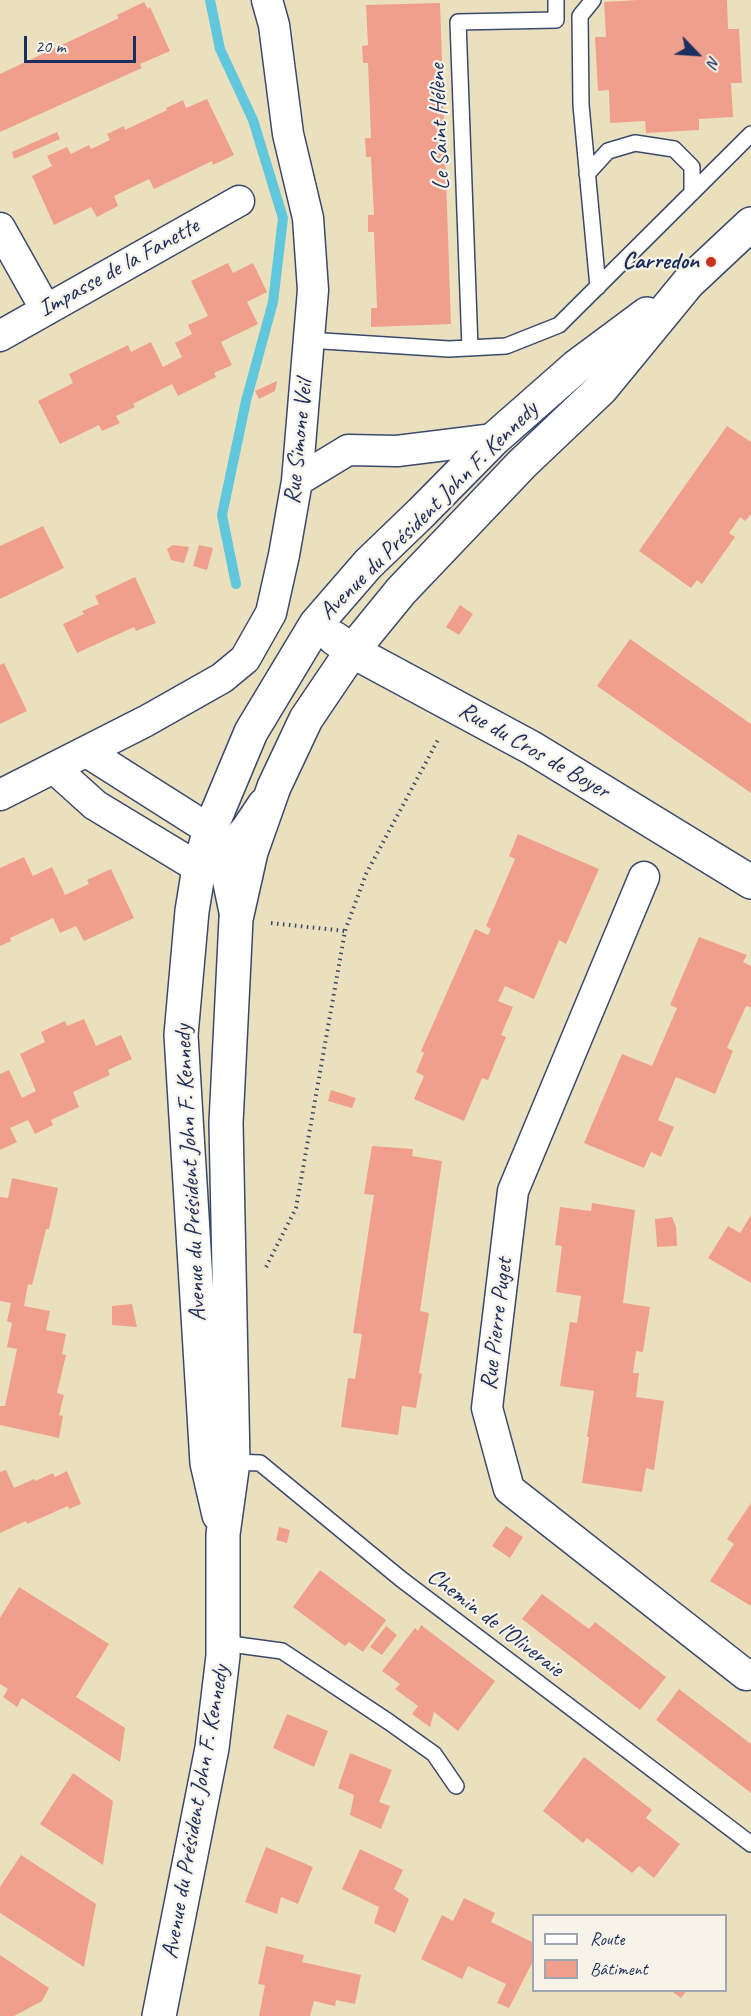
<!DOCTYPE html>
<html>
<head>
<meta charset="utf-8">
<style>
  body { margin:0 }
  #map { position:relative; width:751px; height:2016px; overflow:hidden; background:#ebe0be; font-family:Caveat,sans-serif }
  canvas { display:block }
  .legend { position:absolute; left:532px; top:1914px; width:195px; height:78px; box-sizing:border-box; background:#f7f3e8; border:2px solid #9fa5b1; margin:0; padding:8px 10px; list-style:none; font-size:18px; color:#1b2f5e }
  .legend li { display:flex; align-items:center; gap:12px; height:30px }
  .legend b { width:30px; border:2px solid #9fa5b1 }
  .north { position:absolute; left:667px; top:24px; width:60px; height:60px; -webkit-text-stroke:4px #f7f3e8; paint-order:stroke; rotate:115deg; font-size:16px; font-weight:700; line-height:24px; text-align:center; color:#1b2f5e }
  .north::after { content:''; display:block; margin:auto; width:21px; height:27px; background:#1b2f5e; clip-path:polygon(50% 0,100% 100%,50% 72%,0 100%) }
  .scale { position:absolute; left:24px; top:36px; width:112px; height:27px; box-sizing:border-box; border:3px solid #1b2f5e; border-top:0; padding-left:8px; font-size:18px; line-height:21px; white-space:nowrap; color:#1b2f5e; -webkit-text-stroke:4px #f7f3e8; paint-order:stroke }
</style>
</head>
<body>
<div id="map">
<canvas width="751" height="2016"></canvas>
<ul class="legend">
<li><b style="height:8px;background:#fff"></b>Route</li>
<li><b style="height:16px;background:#f09f8d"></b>Bâtiment</li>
</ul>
<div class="north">N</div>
<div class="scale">20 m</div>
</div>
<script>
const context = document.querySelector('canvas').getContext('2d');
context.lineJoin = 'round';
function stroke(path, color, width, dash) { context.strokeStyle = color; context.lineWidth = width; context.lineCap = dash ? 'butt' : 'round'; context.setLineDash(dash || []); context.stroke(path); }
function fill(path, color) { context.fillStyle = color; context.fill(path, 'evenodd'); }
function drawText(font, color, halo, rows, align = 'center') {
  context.font = font + ' Caveat,sans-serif'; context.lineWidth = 4.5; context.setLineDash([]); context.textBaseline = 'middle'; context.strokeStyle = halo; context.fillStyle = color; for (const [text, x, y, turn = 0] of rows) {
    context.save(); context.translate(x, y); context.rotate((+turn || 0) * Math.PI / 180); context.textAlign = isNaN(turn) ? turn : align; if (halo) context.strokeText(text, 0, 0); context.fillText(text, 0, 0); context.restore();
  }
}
stroke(new Path2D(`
  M210,0l10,49 33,71 30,98 -10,84 -27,99 -24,114 14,69`), '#60c7dd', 10);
fill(new Path2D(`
  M638,0h89l1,29h11l3,54h-11l2,34 -34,2v11l-53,3 -1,-12 -35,2 -1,-33 -11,1 -3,-54h11l-2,-35z
  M144,2l4,7 2,-2 20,44 -30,13 2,4 -142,64v-58l119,-56 -2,-3z
  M440,3l11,321 -80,3v-19h6l-3,-76h-6v-17h6l-3,-58h-5l-1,-19h6l-3,-75h-5l-1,-17 6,-1 -2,-40z
  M207,99l27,56 -21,10 -1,-4 -58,28 -5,-10 -35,17 4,10 -21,11 -6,-10 -37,18 -22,-49 20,-10 -5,-10 20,-9 4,7 18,-9 2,4 19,-9 -3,-6 17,-8 1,4 42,-20 -1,-2 17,-8 3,8z
  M57,132l3,7 -46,20 -2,-7z
  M228,263l5,10 20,-10 14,29 -20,10 11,22 -37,18 11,23 -18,8 2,4 -38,19 -6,-12 -39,20 2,3 -19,9 4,7 -18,8 -3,-6 -39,19 -22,-43 35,-18 -4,-9 59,-29 3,7 20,-10 12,25 19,-10 -7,-14 17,-9 -4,-9 20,-9 -17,-35z
  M277,381l-2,10 -16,8 -4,-8z
  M727,426l24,16v72l-6,7 -5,-4 -11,16 6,4 -33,47 -5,-4 -6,8 -52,-37z
  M43,526l21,42 -64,31v-53z
  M173,545l16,2 -5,16 -13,-3 -4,-11z
  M199,545l14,3 -6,22 -14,-4z
  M135,577l21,46 -20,8 -2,-4 -57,26 -14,-29 21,-10 -2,-3 17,-7 -4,-8z
  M460,605l13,9 -14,21 -13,-8z
  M630,639l121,85v69l-154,-107z
  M4,663l23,48 -27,13v-59z
  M518,834l81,35 -33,75 -7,-4 -25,59 -29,-13 -7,15 15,6 -12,28 5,2 -18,43 -6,-2 -18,43 -50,-22 10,-23 -8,-4 8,-19 -3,-2 54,-122 13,6 3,-6 -5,-3 29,-67 -6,-3z
  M24,857l9,19 19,-9 13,28 24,-11 -2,-4 24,-11 23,49 -50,23 -8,-15 -16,7 -7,-15 -43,20 1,3 -11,5v-78z
  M699,937l48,18 -4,7 8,4v41l-5,-1 -19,42 6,3 -18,43 -39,-17 -18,43 16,7 -13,30 -10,-5 -7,16 -60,-25 38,-89 30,12 25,-58 -7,-3z
  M84,1019l12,27 25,-11 11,24 -24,11 2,5 -37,17 6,15 -28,13 2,5 -18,9 -7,-14 -18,8 7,14 -17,8v-76l9,-4 13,28 14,-7 -16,-37 25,-12 -4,-10 24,-11 2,5z
  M331,1090l25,8 -4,10 -24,-7z
  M372,1146l41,3 -1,7 30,5 -22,150 9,2 -10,60 3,1 -6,34 -14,-2 -4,29 -57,-8 7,-49 7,1 7,-45 -9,-1 21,-138 -10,-1z
  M12,1178l46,10 -9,41h-3l-14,56 -4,-1 -4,22 26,5 -4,19 20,4 -4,20 4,1 -9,38 7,2 -5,20 4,1 -4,22 -59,-13v-19h5l12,-57 -10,-2 5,-24 -5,-2 4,-18 -11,-2v-104l8,1z
  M592,1203l43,7 -12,93 27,4 -7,45 -7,-1 -3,22h6l-3,24 28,4 -10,69 -8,-2 -4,24 -60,-9 7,-46h-2l7,-46 -34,-5 10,-64 7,1 4,-27 -25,-4 6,-46 -7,-1 5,-38 31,4z
  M751,1215v68l-43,-25 20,-32 12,7z
  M672,1217l4,10 1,19 -20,1 -2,-28z
  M132,1304l5,23 -25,-2v-19z
  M6,1470l8,18 20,-9 1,2 18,-8 2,4 12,-6 14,33 -12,5 -1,-3 -41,18 -1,-3 -26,12v-61z
  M751,1503v103l-41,-25 24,-37 -7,-5z
  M506,1526l17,11 -13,21 -18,-12z
  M279,1527l11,3 -3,13 -11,-3z
  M320,1570l66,50 -23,32 -14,-10 -4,4 -52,-39z
  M19,1587l90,57 -33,53 49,31 -5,34 -98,-64 -5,9 -14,-10 5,-8 -8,-5v-66z
  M542,1594l47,35 6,-7 71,55 -26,33 -118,-91z
  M421,1625l74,56 -37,50 -24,-19 -4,15 -18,-13 6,-8 -23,-17 5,-5 -18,-13 33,-43 3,3z
  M386,1626l11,9 -15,20 -12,-8z
  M679,1689l72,55v49l-95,-73z
  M287,1714l41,17 -14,36 -41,-19z
  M350,1753l42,17 -13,32 11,4 -9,23 -31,-14 4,-20 -16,-7z
  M584,1757l68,53 -6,8 34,26 -26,34 -15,-12 -7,7 -45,-35 -4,5 -40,-32z
  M73,1773l40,28 -10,64 -63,-41z
  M266,1847l47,20 -15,37 -17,-7 -4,17 -32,-12z
  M360,1849l43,21 -9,19 15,10 -14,34 -21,-10 5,-16 -37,-18z
  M21,1855l75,49 -12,63 -84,-54v-26z
  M464,1898l31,15 -4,9 43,21v16l-25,49 -12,-5 9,-19 -38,-18 -6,13 -41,-20 21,-44 11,6z
  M266,1946l38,9 -2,7 59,13 -6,29 -19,-4 -1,6 -21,-5 -4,15h-51l6,-31 -7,-1z
  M0,1955l49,33 -7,13 -28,15h-14z
  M670,1990h17l-6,8z`), '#f09f8d');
const lane = new Path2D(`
  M593,0l-13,16 1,89 17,182
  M587,174l21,-23 27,-8 39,6 18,18v26
  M308,340l141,9 57,-3 53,-21 192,-191
  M470,348l-12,-326 98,-2v-20
  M231,1462l29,1 141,116 350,265
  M223,1643l59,8 107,71 45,32 22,32`);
const street = new Path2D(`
  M0,228l46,82
  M0,336l239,-135
  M297,481l51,-31 49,1 97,-12
  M87,752l123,78 13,27 13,62
  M54,768l41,37 104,63 24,-11 24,-29 16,-24
  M0,795l146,-74 76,-43 23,-19 26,-46 13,-58 13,-74 16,-191 -5,-72 -20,-84 -14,-109 -7,-25
  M644,877l-131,314 -26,217 22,81 237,186 5,-1`);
const secondary = new Path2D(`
  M334,638l18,13 180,97 219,134
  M219,1515l-12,-52 -26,-428 11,-124 7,-43 11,-38 41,-98 65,-108 52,-60 53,-51 73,-74 83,-73 70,-52
  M159,2016l53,-268 11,-92v-122l10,-72 -7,-339 10,-204 15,-67 23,-65 32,-68 46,-68 49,-60 121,-127 79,-75 87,-106 63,-59`);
stroke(lane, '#3a4a6c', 18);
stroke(street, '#3a4a6c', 33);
stroke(secondary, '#3a4a6c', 36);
stroke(new Path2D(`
  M271,923l74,8
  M266,1267l30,-59 49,-277 21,-57 73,-136`), '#3a4a6c', 4, [1.5, 4.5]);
stroke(lane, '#fff', 15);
stroke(street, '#fff', 30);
stroke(secondary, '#fff', 33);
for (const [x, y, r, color] of [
  [711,262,6,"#c8321e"]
]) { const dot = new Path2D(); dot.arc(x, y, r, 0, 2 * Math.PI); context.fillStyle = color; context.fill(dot); stroke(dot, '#f7f3e8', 2); }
drawText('24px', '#1b2f5e', '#f7f3e8', [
  ["Le Saint Hélène",440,127,-92],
  ["Impasse de la Fanette",119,268,-29],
  ["Rue Simone Veil",299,442,-84],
  ["Avenue du Président John F. Kennedy",429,511,-45],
  ["Rue du Cros de Boyer",534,751,30],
  ["Avenue du Président John F. Kennedy",191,1173,-93],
  ["Rue Pierre Puget",497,1324,-83],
  ["Chemin de l'Oliveraie",495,1623,37],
  ["Avenue du Président John F. Kennedy",196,1812,-80]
]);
drawText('bold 24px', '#1b2f5e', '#f7f3e8', [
  ["Carredon",699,262]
], 'right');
</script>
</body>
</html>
